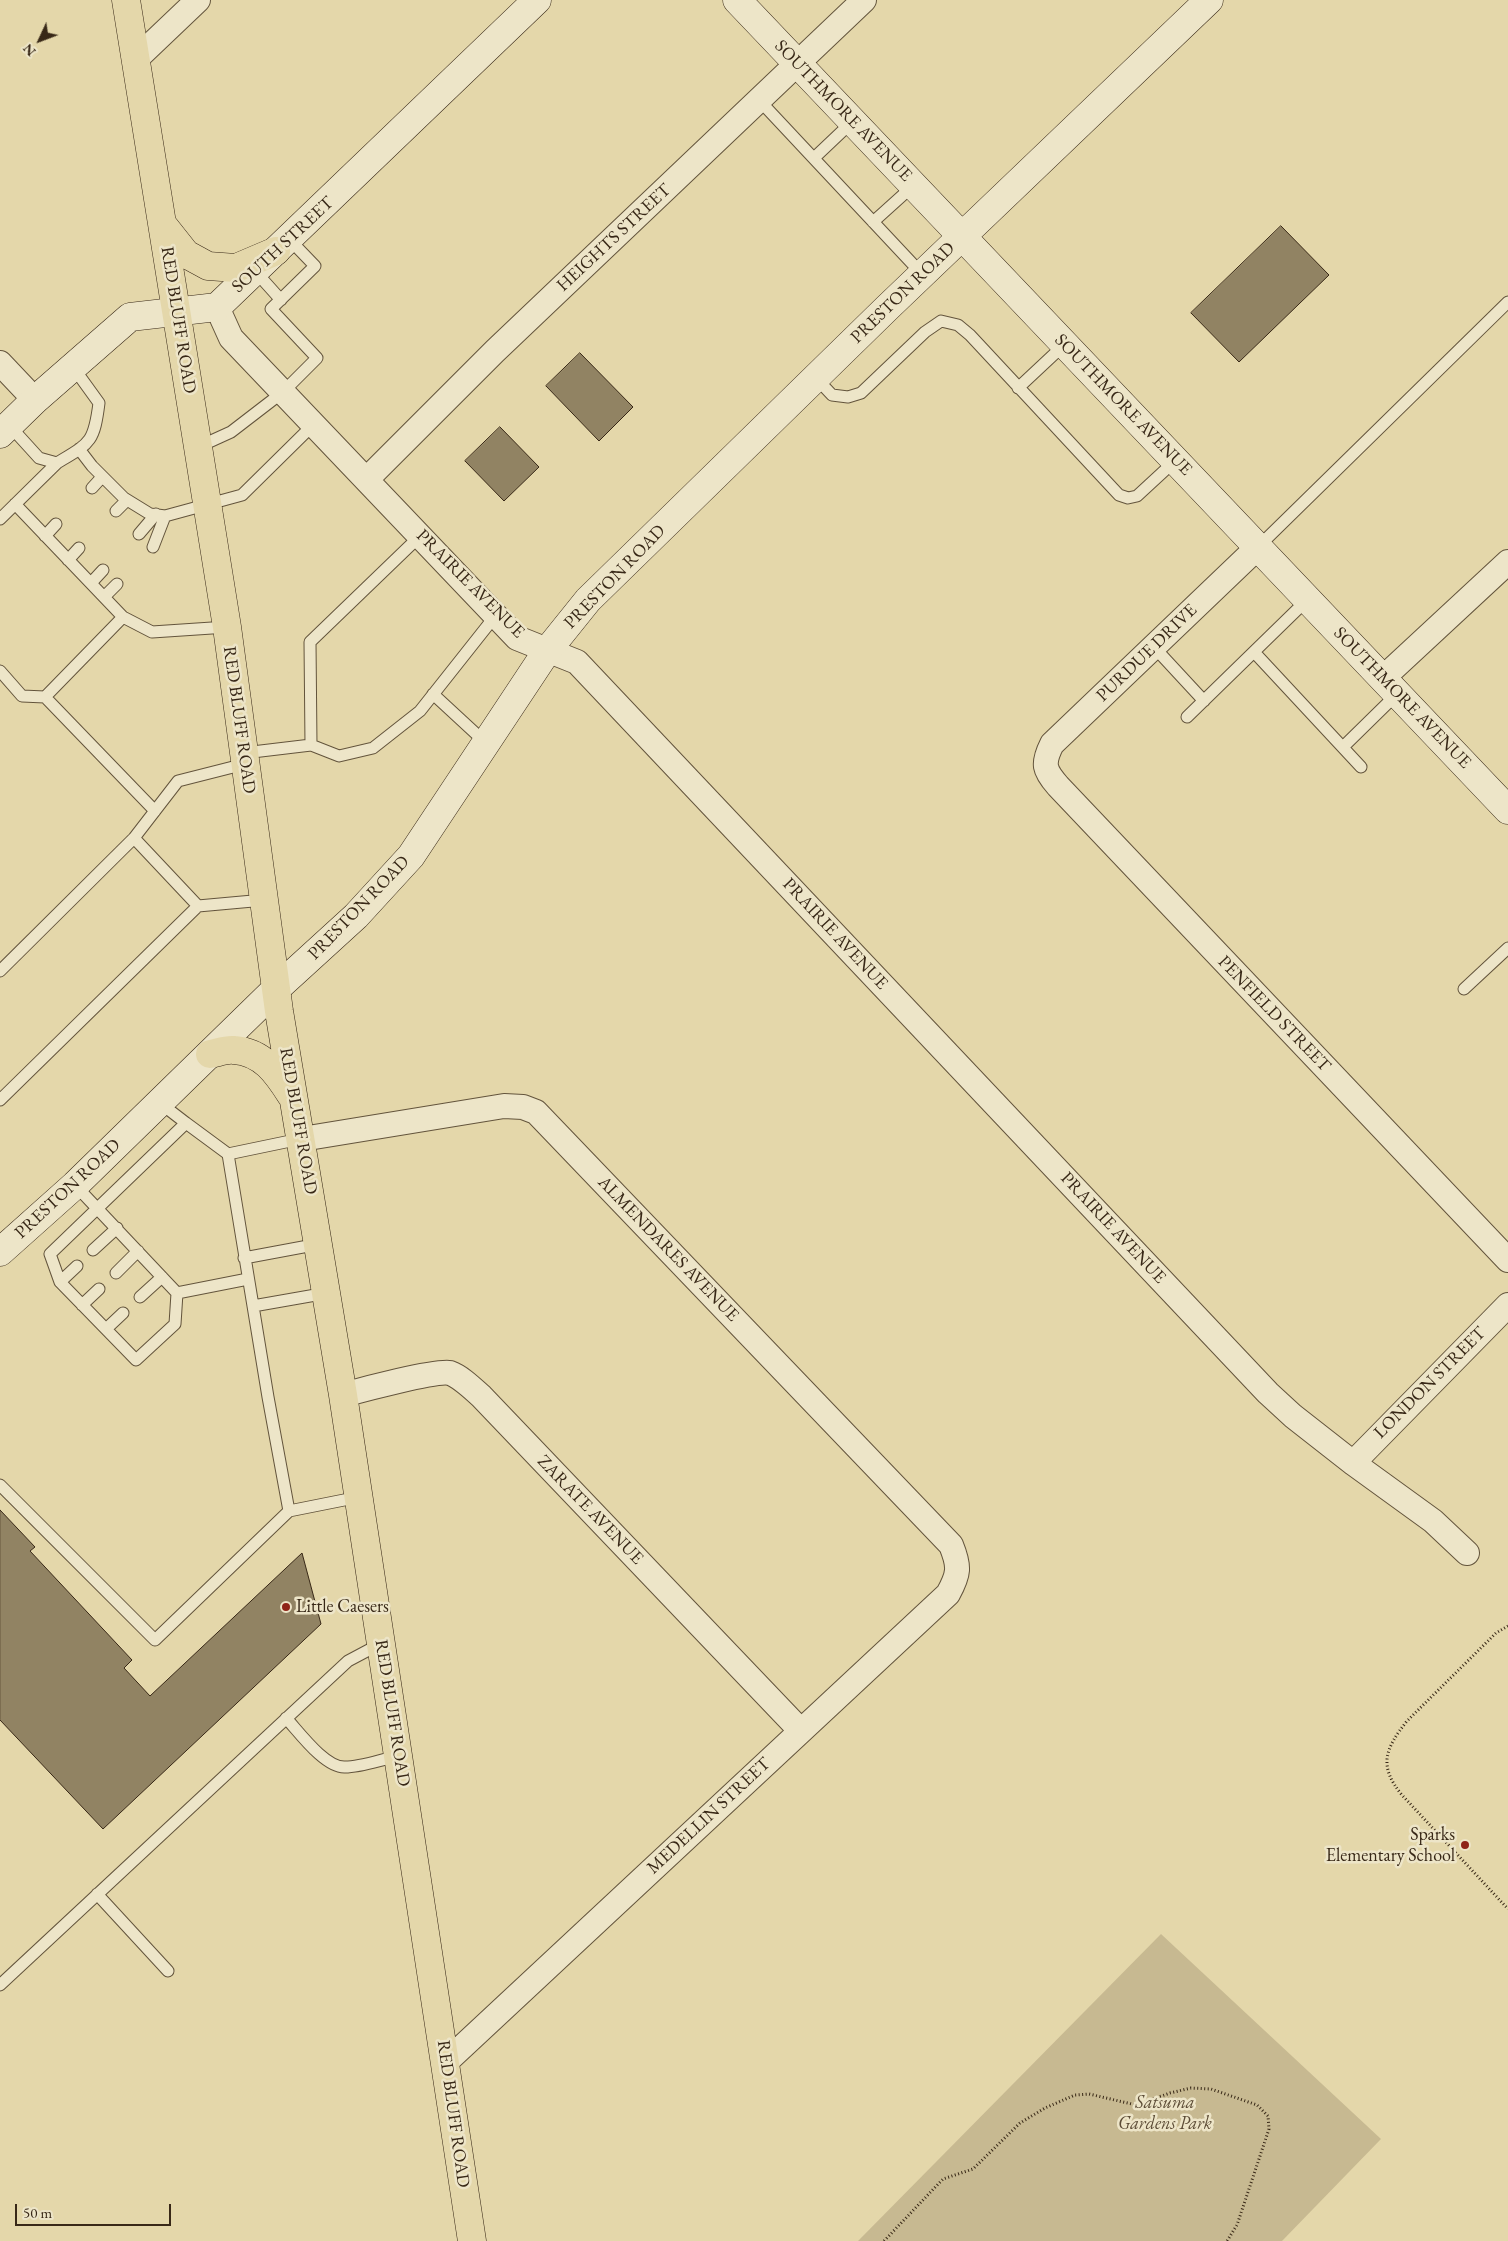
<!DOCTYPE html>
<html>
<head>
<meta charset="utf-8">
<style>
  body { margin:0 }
  #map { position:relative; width:1508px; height:2241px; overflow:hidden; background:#e4d7aa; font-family:"EB Garamond",serif }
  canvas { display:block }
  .north { position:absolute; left:15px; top:15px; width:50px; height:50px; -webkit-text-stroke:4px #ede5c8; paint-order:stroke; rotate:227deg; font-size:14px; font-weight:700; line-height:20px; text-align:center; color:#382817 }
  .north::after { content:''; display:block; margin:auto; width:18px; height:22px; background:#382817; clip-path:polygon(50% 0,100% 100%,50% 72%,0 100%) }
  .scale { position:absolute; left:15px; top:2204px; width:156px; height:22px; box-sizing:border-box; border:2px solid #382817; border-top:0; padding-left:6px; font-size:15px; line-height:18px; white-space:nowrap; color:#382817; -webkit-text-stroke:4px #ede5c8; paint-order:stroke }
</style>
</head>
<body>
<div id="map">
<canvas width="1508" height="2241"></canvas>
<div class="north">N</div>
<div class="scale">50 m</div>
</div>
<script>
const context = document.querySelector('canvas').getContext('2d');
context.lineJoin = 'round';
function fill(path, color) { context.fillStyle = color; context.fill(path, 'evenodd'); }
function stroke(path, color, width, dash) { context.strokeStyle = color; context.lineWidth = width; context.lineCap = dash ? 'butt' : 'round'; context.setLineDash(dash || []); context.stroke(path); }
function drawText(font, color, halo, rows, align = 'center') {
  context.font = font + ' "EB Garamond",serif'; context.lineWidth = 5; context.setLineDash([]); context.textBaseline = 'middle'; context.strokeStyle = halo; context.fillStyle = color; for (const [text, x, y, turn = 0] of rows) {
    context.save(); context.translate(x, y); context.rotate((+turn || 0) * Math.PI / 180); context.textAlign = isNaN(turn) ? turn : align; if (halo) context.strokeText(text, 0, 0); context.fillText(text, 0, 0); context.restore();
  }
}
fill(new Path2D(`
  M1161,1934l220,205 -99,102h-424z`), '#c7b991');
const building = new Path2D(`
  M1281,226l48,49 -90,87 -48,-49z
  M580,353l53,54 -34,34 -53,-55z
  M500,427l39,40 -35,34 -39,-40z
  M0,1510l35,37 -5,4 102,109 -8,8 26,28 152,-143 19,71 -218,205 -103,-109z`);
fill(building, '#918363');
stroke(building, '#382817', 1);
const service = new Path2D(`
  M759,100l163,174
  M814,158l39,-37
  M873,222l41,-37
  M255,271l26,29
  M816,378l16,17 16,2 13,-4 64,-61 16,-11 17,4 12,10 149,160 9,3 9,-2 39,-36
  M1018,388l47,-44
  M9,425l30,33 18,5c33,-20 37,-20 42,-60l-26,-36
  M198,447l33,-15 52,-40 34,-34 -46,-49 44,-43 -26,-27
  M79,449l13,17 32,32 26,16 15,2 77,-21 72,-71
  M92,488l10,-11
  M15,504l108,113 -78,80 110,114
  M116,511l11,-11
  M0,519l57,-56
  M139,534l17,-20
  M45,536l11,-12
  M153,547l12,-31
  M1258,547l250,-245
  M68,560l11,-12
  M91,583l12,-13
  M104,597l13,-13
  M123,617l29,15 75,-5
  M1154,647l50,54
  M1254,652l107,115
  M0,671l22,25 23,1
  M433,694l53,49
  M1187,717l120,-117
  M311,745l-1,-103 111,-107
  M1343,747l54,-53
  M244,753l67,-8 28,11 34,-8 47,-37 76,-96
  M198,906l66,-6
  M0,971l134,-133 44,-57 67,-17
  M1464,989l44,-41
  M0,1100l198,-194 -64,-68
  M160,1103l26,20
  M75,1185l102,108 71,-14
  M93,1250l24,-22
  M244,1258l75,-14
  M116,1273l22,-22
  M60,1282l17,-16
  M177,1293l-2,31 -39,36 -76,-78 -10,-28 136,-131 42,31 72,-15
  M140,1297l22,-20
  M82,1305l17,-16
  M253,1306l74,-13
  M106,1329l17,-16
  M0,1485l155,155 134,-129 -21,-114 -40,-243
  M289,1511l70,-14
  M286,1718c13,14 39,50 59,49 17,0 37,-8 54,-11
  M97,1894l71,77
  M0,1985l348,-324 32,-17`);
const minor = new Path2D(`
  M135,60l63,-60
  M217,307l14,31 286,300 60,24 691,731 25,23 60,47 80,58 34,32
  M0,363l35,37
  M367,479l128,-128 369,-351
  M1258,547l-206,197c-10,20 -8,26 6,42l450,474
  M1383,678l125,-116
  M302,1139l202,-33 19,1 13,5 415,433c9,22 8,29 -3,49l-502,468
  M343,1395c18,-5 93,-25 107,-22 11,4 22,15 31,23l320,335
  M1353,1463l155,-158`);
const secondary = new Path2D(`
  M737,0l771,810
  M0,434l35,-34 95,-83 87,-10 320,-307
  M0,1252l75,-67 201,-196 80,-73 55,-60 136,-205 41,-51 299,-292 322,-308`);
const primary = new Path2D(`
  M126,0l101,627 52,384 64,384 129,846
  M163,225l23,29 22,12 28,2 40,-17
  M210,1054c7,-1 16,-5 24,-4 29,2 43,23 57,45`);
stroke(service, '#63543c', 13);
stroke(minor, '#63543c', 26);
stroke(secondary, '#382817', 29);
stroke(primary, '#382817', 29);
stroke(new Path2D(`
  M1508,1626l-12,7 -89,88c-22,28 -29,45 -5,74l106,114
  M884,2241l59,-62 30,-10 47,-46 25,-15 30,-13 14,-1 47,11 34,-12 21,-5 20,1 46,16 11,11 1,13 -32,96 -10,16`), '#382817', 3, [1, 2.5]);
stroke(service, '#ede5c8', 11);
stroke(minor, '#ede5c8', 24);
stroke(secondary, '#ede5c8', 28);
stroke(primary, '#e4d7aa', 28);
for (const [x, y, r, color] of [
  [286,1607,5,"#8f2418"],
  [1465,1845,5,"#8f2418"]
]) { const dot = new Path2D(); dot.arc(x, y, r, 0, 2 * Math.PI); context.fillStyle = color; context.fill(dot); stroke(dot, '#ede5c8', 2); }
drawText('18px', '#382817', '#ede5c8', [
  ["SOUTHMORE AVENUE",843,111,46],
  ["HEIGHTS STREET",614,238,-43],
  ["SOUTH STREET",283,245,-43],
  ["PRESTON ROAD",903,293,-44],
  ["RED BLUFF ROAD",178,320,81],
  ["SOUTHMORE AVENUE",1123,405,46],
  ["PRESTON ROAD",615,577,-46],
  ["PRAIRIE AVENUE",470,584,45],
  ["PURDUE DRIVE",1147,653,-44],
  ["SOUTHMORE AVENUE",1402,698,46],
  ["RED BLUFF ROAD",239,720,82],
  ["PRESTON ROAD",359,908,-46],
  ["PRAIRIE AVENUE",835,934,47],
  ["PENFIELD STREET",1274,1014,46],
  ["RED BLUFF ROAD",298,1121,80],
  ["PRESTON ROAD",68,1189,-43],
  ["PRAIRIE AVENUE",1113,1228,47],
  ["ALMENDARES AVENUE",668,1249,46],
  ["LONDON STREET",1430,1383,-45],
  ["ZARATE AVENUE",590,1510,46],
  ["RED BLUFF ROAD",392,1713,81],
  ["MEDELLIN STREET",709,1816,-43],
  ["RED BLUFF ROAD",453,2114,82]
]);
drawText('18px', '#382817', '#ede5c8', [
  ["Little Caesers",296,1607],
  ["Sparks",1455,1835,"right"],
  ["Elementary School",1455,1856,"right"]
], 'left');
drawText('italic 18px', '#5c4c36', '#ede5c8', [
  ["Satsuma",1165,2103],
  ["Gardens Park",1165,2124]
]);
</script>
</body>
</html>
